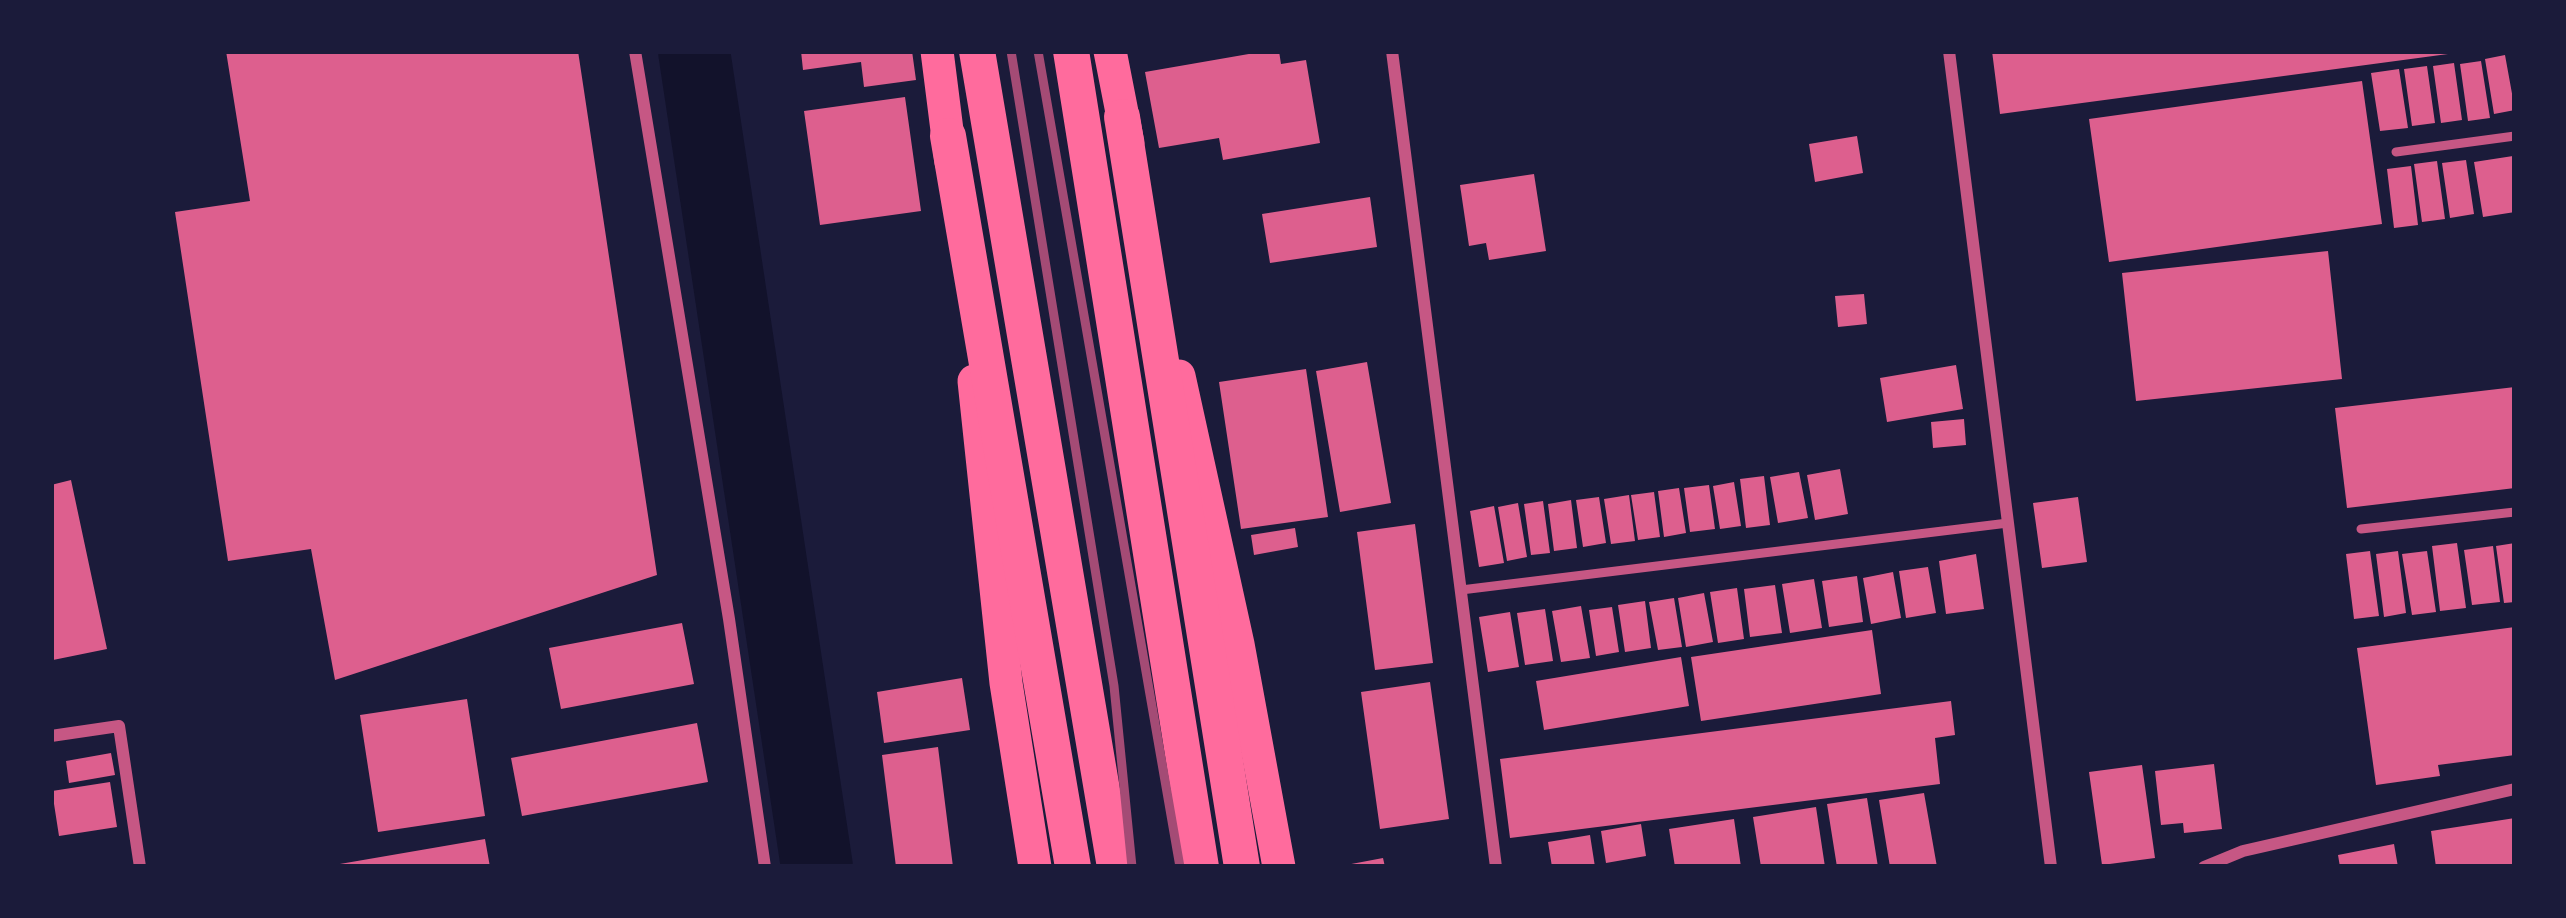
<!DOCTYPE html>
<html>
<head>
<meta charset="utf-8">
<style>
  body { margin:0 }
  #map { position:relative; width:2566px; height:918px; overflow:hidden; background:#1b1b3a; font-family:"DM Sans",sans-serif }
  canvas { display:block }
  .frame { position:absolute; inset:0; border:54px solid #1b1b3a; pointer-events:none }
</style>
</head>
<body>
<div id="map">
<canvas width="2566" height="918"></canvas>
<div class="frame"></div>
</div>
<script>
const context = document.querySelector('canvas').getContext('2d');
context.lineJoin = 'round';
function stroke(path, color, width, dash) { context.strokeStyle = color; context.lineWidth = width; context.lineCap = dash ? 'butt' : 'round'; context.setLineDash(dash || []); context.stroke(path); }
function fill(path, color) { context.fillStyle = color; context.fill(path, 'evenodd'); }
stroke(new Path2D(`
  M694,51l123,816`), '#12122b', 72);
fill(new Path2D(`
  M226,51h352l79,524 -322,105 -24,-131 -83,12 -53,-349 75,-11z
  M801,51h111l4,29 -52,7 -3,-25 -58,8z
  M1266,51h13l2,13 25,-4 14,83 -97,17 -4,-22 -60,10 -14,-76z
  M1992,51h456v3l-448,60z
  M2505,55l10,55 -21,4 -9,-55z
  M2481,61l9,57 -22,3 -8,-57z
  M2454,63l8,57 -21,3 -8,-57z
  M2427,66l8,57 -23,3 -8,-57z
  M2399,69l9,59 -28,3 -9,-58z
  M2362,81l20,143 -273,38 -20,-143z
  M905,97l16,114 -101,14 -16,-114z
  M1857,136l6,37 -48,9 -6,-38z
  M2513,156l2,56 -32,5 -9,-55z
  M2466,160l8,54 -24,4 -8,-55z
  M2437,161l8,58 -23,3 -8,-58z
  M2411,166l7,59 -24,3 -7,-59z
  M1534,174l12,77 -57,9 -3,-17 -17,3 -9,-61z
  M1370,197l7,50 -107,16 -8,-49z
  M2328,251l14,128 -206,22 -14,-128z
  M1864,294l3,30 -29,3 -3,-31z
  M1367,362l24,141 -51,9 -24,-141z
  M1956,365l7,44 -76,13 -7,-44z
  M1306,369l22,148 -87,12 -22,-147z
  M2515,387v101l-168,20 -12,-100z
  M1964,419l2,26 -33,3 -2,-26z
  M1840,469l8,45 -33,6 -8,-45z
  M1799,472l9,46 -30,5 -8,-46z
  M1764,476l6,49 -24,3 -6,-49z
  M71,480l36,169 -54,11 -2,-175z
  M1734,482l7,44 -21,3 -7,-43z
  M1709,485l6,44 -25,3 -6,-44z
  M1679,488l7,45 -22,4 -6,-46z
  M1654,492l6,45 -22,3 -7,-45z
  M1629,495l6,46 -24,3 -7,-45z
  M1599,497l7,46 -23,4 -7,-47z
  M2078,497l9,65 -45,6 -9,-65z
  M1571,500l6,48 -23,3 -6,-47z
  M1543,501l7,52 -19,2 -7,-51z
  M1518,503l9,54 -20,4 -9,-54z
  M1494,506l10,57 -25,4 -9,-56z
  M1415,524l18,139 -58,7 -18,-138z
  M1295,528l3,19 -44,8 -3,-20z
  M2457,543l9,65 -26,3 -8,-65z
  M2515,543v59l-11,1 -8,-57z
  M2493,546l7,56 -28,3 -8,-55z
  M2370,551l9,65 -25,3 -8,-65z
  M2398,551l8,62 -22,4 -8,-63z
  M2427,551l9,61 -24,3 -10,-61z
  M1976,554l8,55 -38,5 -7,-53z
  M1928,567l8,46 -30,5 -7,-47z
  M1893,572l8,46 -30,6 -8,-46z
  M1857,576l6,46 -34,5 -7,-46z
  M1814,579l8,49 -32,5 -8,-49z
  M1775,585l7,48 -32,4 -6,-48z
  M1737,588l7,51 -26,4 -8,-51z
  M1704,593l9,49 -27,5 -8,-49z
  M1674,598l8,49 -24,3 -9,-48z
  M1645,601l6,47 -26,4 -7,-47z
  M1581,606l9,52 -29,4 -9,-51z
  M1612,607l7,45 -23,4 -7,-46z
  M1545,609l8,52 -28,4 -8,-52z
  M1510,612l9,55 -31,5 -9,-55z
  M682,623l12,61 -133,25 -12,-61z
  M2515,627v128l-77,10 2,11 -64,9 -19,-137z
  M1872,630l9,64 -180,27 -10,-64z
  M1681,657l8,49 -145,24 -8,-49z
  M962,678l8,52 -86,13 -7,-51z
  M1430,682l19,137 -69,10 -19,-137z
  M467,699l18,117 -107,16 -18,-117z
  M1951,701l4,34 -20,3 5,46 -430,54 -10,-79z
  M697,723l11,59 -186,34 -11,-58z
  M938,747l15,120h-57l-14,-112z
  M111,753l4,22 -46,8 -3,-22z
  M2214,764l8,65 -38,4 -1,-10 -22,2 -6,-54z
  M2142,765l13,93 -53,7 -13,-93z
  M110,782l7,45 -58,9 -7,-45z
  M1924,793l13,74h-47l-11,-67z
  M1867,798l11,69h-41l-10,-63z
  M1816,807l9,60h-64l-8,-50z
  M2515,818v49h-79l-5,-36z
  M1734,819l7,48h-66l-6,-38z
  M1641,824l5,32 -40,7 -5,-32z
  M1590,835l5,32h-43l-4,-25z
  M485,839l5,28h-156v-2z
  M2394,844l4,23h-58l-2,-12z
  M1383,858l2,9h-39v-2z`), '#dd5f8e');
stroke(new Path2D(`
  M2396,152l119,-16
  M2361,529l154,-17
  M1461,590l547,-67`), '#c65784', 9);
stroke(new Path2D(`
  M635,51l94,568 36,248
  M1392,51l104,816
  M1949,51l102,816
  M51,736l68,-10 21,141
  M2204,867l39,-16 272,-62`), '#c65784', 12);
stroke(new Path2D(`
  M937,51l14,111
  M1110,51l18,92
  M1179,376l59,268 41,223
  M974,381l32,302 29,184`), '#ff6b9d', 33);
stroke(new Path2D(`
  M977,51l138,816
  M1071,51l130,816
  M1122,117l120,750
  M948,136l125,731`), '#ff6b9d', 36);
stroke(new Path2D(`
  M1011,51l103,635 18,181
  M1038,51l142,816`), '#a44b75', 9);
</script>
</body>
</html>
